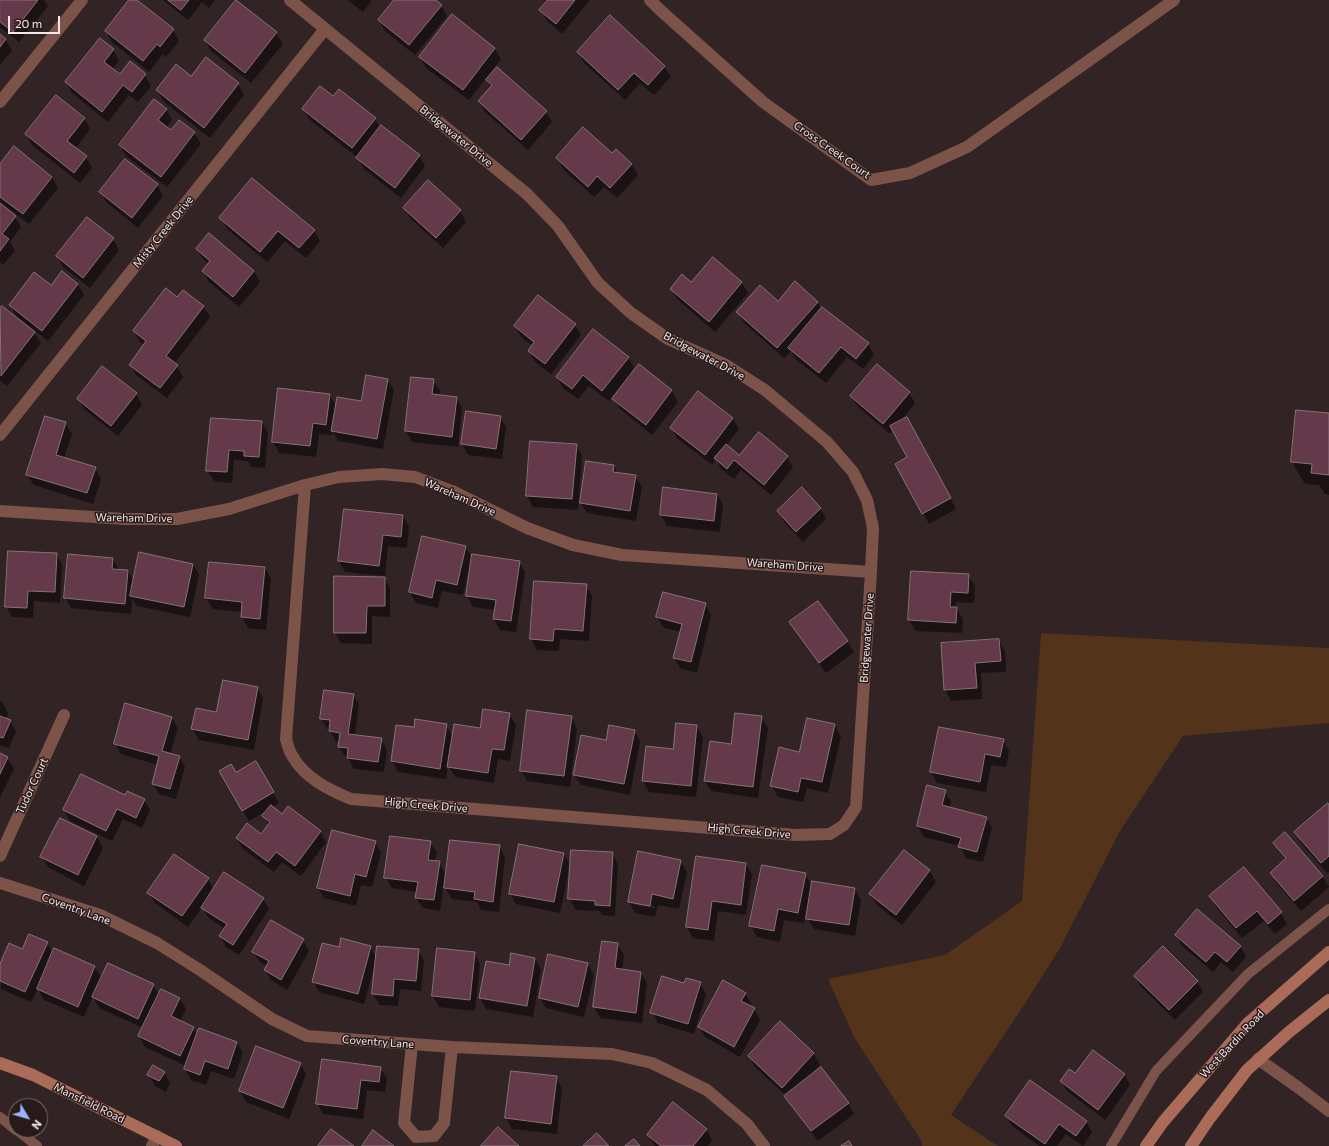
<!DOCTYPE html>
<html>
<head>
<meta charset="utf-8">
<style>
  body { margin:0 }
  #map { position:relative; width:1329px; height:1146px; overflow:hidden; background:#322324; font-family:Commissioner,sans-serif }
  canvas { display:block }
  .north { position:absolute; left:8px; top:1098px; width:40px; height:40px; box-sizing:border-box; background:#281a1a; border:1px solid #796c6d; border-radius:50%; rotate:128deg; font-size:11px; font-weight:700; line-height:16px; text-align:center; color:#f3e8e9 }
  .north::after { content:''; display:block; margin:auto; width:14px; height:18px; background:#9db4fd; clip-path:polygon(50% 0,100% 100%,50% 72%,0 100%) }
  .scale { position:absolute; left:8px; top:16px; width:52px; height:18px; box-sizing:border-box; border:2px solid #f3e8e9; border-top:0; padding-left:5px; font-size:12px; line-height:14px; white-space:nowrap; color:#f3e8e9; -webkit-text-stroke:3px #281a1a; paint-order:stroke }
</style>
</head>
<body>
<div id="map">
<canvas width="1329" height="1146"></canvas>
<div class="north">N</div>
<div class="scale">20 m</div>
</div>
<script>
const context = document.querySelector('canvas').getContext('2d');
context.lineJoin = 'round';
function fill(path, color) { context.fillStyle = color; context.fill(path, 'evenodd'); }
function stroke(path, color, width, dash) { context.strokeStyle = color; context.lineWidth = width; context.lineCap = dash ? 'butt' : 'round'; context.setLineDash(dash || []); context.stroke(path); }
function drawText(font, color, halo, rows, align = 'center') {
  context.font = font + ' Commissioner,sans-serif'; context.lineWidth = 3; context.setLineDash([]); context.textBaseline = 'middle'; context.strokeStyle = halo; context.fillStyle = color; for (const [text, x, y, turn = 0] of rows) {
    context.save(); context.translate(x, y); context.rotate((+turn || 0) * Math.PI / 180); context.textAlign = isNaN(turn) ? turn : align; if (halo) context.strokeText(text, 0, 0); context.fillText(text, 0, 0); context.restore();
  }
}
fill(new Path2D(`
  M1041,633l288,15v75l-146,13 -63,95 -60,117 -36,57 -73,110 47,31h-76v-4l-68,-105 -26,-58 117,-24 77,-54z`), '#53331a');
fill(new Path2D(`
  M0,0h44l4,6 -29,36 -19,-15z
  M131,0h5l37,30 6,11 -13,16 -3,-3 -14,18 -37,-30 -6,-11z
  M163,0h52l-6,8 -7,-6 -14,18z
  M347,0h25l-9,12z
  M395,0h39l7,5 6,11 -32,39 -30,-24 -6,-11z
  M549,0h41l-28,34 -15,-13 -6,-11z
  M236,1l40,32 7,11 -32,39 -40,-32 -6,-11z
  M0,35l6,5 6,11 -12,14z
  M100,40l13,10 6,11 -7,9 8,5h25l6,11 -13,16 -9,-7 -21,27 -36,-29 -6,-11z
  M494,48l7,11 -32,41 -43,-32 -6,-11z
  M578,52l86,15 7,10 -17,18 -14,-12 -15,17 -41,-37z
  M206,58l32,26 6,11 -34,43 -47,-37 -6,-11 34,-13z
  M487,80l59,32 6,10 -24,28 -43,-38 -6,-10 12,-15z
  M334,97l41,22 5,9 39,28 6,10 -24,32 -37,-29 -6,-11 -48,-38 -7,-11z
  M166,109l6,11 -6,8 5,3 23,2 7,11 -34,43 -41,-31 -6,-11z
  M84,118l6,11 -15,20 11,8 6,11 -12,15 -48,-38 -6,-11z
  M612,154l20,10 6,11 -21,23 -13,-11 -10,10 -31,-28 -6,-11z
  M0,165l52,12 6,11 -29,36 -29,-22z
  M428,181l32,30 6,11 -23,26 -33,-30 -6,-10z
  M157,185l6,11 -25,32 -31,-25 -6,-10z
  M0,205l15,12 6,10 -11,15 5,9 -12,14 -3,-3z
  M87,218l26,21 6,11 -29,38 -27,-21 -6,-11z
  M221,218l93,12 6,11 -14,17 -21,-17 -18,21 -40,-33z
  M197,249l57,22 6,11 -21,25 -30,-25 -6,-11 6,-7 -6,-5z
  M62,273l16,12 6,10 -36,46 -29,-23 -1,1 -8,-14 41,-19z
  M692,283h50l6,10 -33,39 -37,-32 -7,-11z
  M795,283l23,20 3,6 47,35 6,11 -11,14 -16,-12 -21,26 -31,-24 -4,-8 -7,7 -40,-35 -6,-11 40,-10z
  M177,298l26,8 7,11 -36,47 3,2 6,11 -16,21 -31,-23 -6,-10 14,-20 -4,-3 -6,-11z
  M2,307l32,26 7,10 -34,43 -7,-6v-70z
  M575,325l6,10 -30,39 -16,-12 -6,-11 4,-5 -12,-9 -6,-10z
  M628,357l6,11 -25,33 -20,-15 -11,13 -15,-11 -6,-11z
  M639,366l33,25 6,11 -26,33 -32,-26 -6,-10z
  M412,378l21,2 7,11 -1,5 17,1 6,11 -4,39 -46,-5 -6,-11z
  M387,380l7,10 -11,59 -45,-8 -5,-10 -1,4 -13,-1 -3,23 -37,-4 -6,-11 56,-48 8,13 25,-5z
  M698,392l35,27 6,10 -13,17 13,11h48l6,10 -22,28 -30,-25 -7,9 -13,-10 -5,-10 -4,6 -35,-27 -6,-10z
  M909,393l6,10 -16,20 14,6 43,80 -27,15 -6,-11 -15,-56 -15,-28 -3,5 -32,-27 -7,-11z
  M136,394l6,11 -24,31 -34,-27 -6,-10z
  M1329,414v81l-4,-1 -6,-9 -14,-1 -13,-22z
  M500,417l6,10 -4,32 -34,-4 -6,-11z
  M212,419l50,3 6,11 -3,35 -14,-1 -3,-6 -14,-1 -2,23 -18,-2 -7,-10z
  M65,423l7,11 -8,24 31,10 6,11 -8,25 -59,-19 -7,-10z
  M576,445l6,11 -4,54 -45,-3 -6,-11z
  M614,466l4,8 17,2 7,11 -6,34 -49,-8 -6,-10z
  M717,494l6,11 -3,27 -53,-6 -6,-11z
  M820,508l6,11 -23,23 -19,-20 -6,-11z
  M345,510l58,6 6,11 -2,21 -19,-2 -3,30h-2l7,12v29l-18,-1v28l-31,-1 -6,-10 48,-55v-2l-38,-4 -6,-11z
  M423,537l43,10 6,11 47,4 6,10 -9,60 -16,-2 -6,-11 2,-9 -23,-3 -6,-11 4,-27h-2l-6,26 -21,-4 -4,17 -22,-5 -6,-11z
  M56,554l6,11 -2,38 -26,-2 -1,17 -21,-1 -6,-11z
  M113,559l6,11 9,1 6,11 59,-18 6,11 -9,42 -53,-11 -5,-8 -1,16 -60,-6 -6,-11z
  M265,568l6,11 -5,51 -18,-2 -6,-11 1,-5 -30,-3 -7,-11z
  M912,572l56,3 7,11 -1,17 -18,-1v6l7,11 -1,14 -46,-2 -7,-11z
  M586,585l6,11 -3,45 -29,-2 -1,12 -22,-1 -6,-11z
  M705,604l6,11 -14,58 -17,-5 -6,-11 7,-25 -17,-4 -7,-11z
  M790,623l57,18 7,11 -28,21 -29,-40z
  M999,641l6,10 1,21 -25,1 1,26 -31,2 -6,-11 -3,-46z
  M257,687l6,11 -9,52 -55,-10 -7,-11z
  M353,694l6,11 -4,30 26,4 6,11 -3,22 -30,-3 -6,-11h-2l-7,-11 1,-4 -4,-1 -6,-12 -3,-1 -6,-11z
  M0,701l2,1 6,11 -2,6 4,2 6,10 -7,17 -9,-3z
  M509,714l7,11 -6,36 -12,-2 -4,24 -39,-6 -7,-12 -2,14 -48,-7 -6,-11 5,-35 18,2 31,-3 7,12 28,-7z
  M571,717l6,11 -7,59 -43,-6 -6,-10z
  M761,717l7,11 -10,70 -47,-7 -6,-10 27,-36z
  M172,718l6,10 -8,26 9,2 6,11 -9,32 -17,-5 -6,-10 5,-19 -37,-11 -6,-11z
  M834,725l7,11 -13,57 -21,-5 -4,14 -25,-5 -6,-11 28,-33z
  M696,726l7,11 -7,60 -47,-5 -6,-11z
  M939,728l64,12 6,11 -3,16 -15,-2 -5,27 -49,-9 -6,-11z
  M634,730l6,11 -10,54 -49,-10 -7,-10z
  M0,755l7,3 7,11 -14,28z
  M255,762l24,41 -7,4 11,8 37,16 6,11 -25,34 -19,-14 -8,10 -31,-23 -6,-10 10,-14 14,11 8,-11 -5,-9 5,-7 -20,12 -29,-49 16,2z
  M945,791l6,11 -2,6 37,9 6,11 -9,34 -17,-4 -6,-12 -36,-9 -6,-11z
  M126,797l18,3 6,10 -8,18 -19,-9 -11,22 -42,-20 -6,-11z
  M1329,806v66l-2,1 -26,-30 -6,-11z
  M60,819l37,18 6,11 -19,38 -36,-19 -6,-10z
  M375,842l6,11 -9,34 -11,-2 -5,21 -32,-8 -6,-10z
  M430,842l7,11 -2,9h4l8,14 52,-30 6,11 -6,55 -18,-2 -4,-8 -25,-3 -7,-11 2,-11 -2,-1 -5,35 -17,-3 -7,-10 1,-6 -25,-4 -7,-11z
  M1274,843l48,33 7,11 -28,24 -24,-27 -6,-11 15,-13z
  M572,851l40,2 6,11 -3,52 -13,-1 -2,-4 -24,-1 -7,-11z
  M904,851l26,20 6,11 -34,43 -25,-20 -7,-10z
  M564,854l6,11 -10,48 -44,-9 -6,-11z
  M680,861l7,11 -8,37 -21,-4 -3,12 -20,-4 -6,-11zM635,903l20,3 -1,2 -19,-3z
  M746,864l6,10 -6,41 -28,-4 -4,30 -21,-3 -6,-11z
  M1244,868l37,45 6,11 -12,10 -11,-13 -22,17 -26,-31 -6,-11z
  M805,874l7,12 43,3 6,11 -6,36 -41,-7 -7,-11 3,-14 -2,-1 -4,20 -20,-3 -4,22 -23,-5 -6,-11z
  M208,879l6,11 49,9 6,10 -30,46 -13,-8 -6,-11 5,-7 -16,-11 -7,-11 -14,20 -33,-24 -6,-10z
  M1176,935l64,11 6,11 -13,15 -12,-10 -8,10 -31,-26z
  M303,940l6,11 -22,39 -16,-10 -6,-10 2,-4 -7,-4 -7,-10z
  M47,943l6,10 41,13 8,13 51,6 6,10 21,4 6,10 -6,12 13,7 4,7 2,-6 38,14 6,10 -9,26 -23,-8 -5,14 -15,-5 -6,-11 1,-3 -41,-19 -6,-11 4,-8 -44,-20 -6,-12 -9,21 -40,-17 -6,-11 -7,13 -30,-13 -1,-23 22,-16z
  M617,944l7,11 -2,15 19,3 6,11 -5,39 -42,-5 -6,-11z
  M370,947l7,11 41,-8 6,11 -3,30 -21,-2 -2,17 -18,-1 -7,-11 3,-31h-1l-11,41 -45,-12 -6,-11 26,-33z
  M438,949l36,4 6,11 -5,47 -36,-4 -6,-11z
  M535,959l6,10 -8,48 -47,-8 -6,-11 30,-32z
  M588,964l6,11 -10,42 -38,-9 -6,-10z
  M1135,976l62,5 6,11 -28,28 -34,-33z
  M700,983l6,11 -12,40 -36,-11 -6,-11 33,-28z
  M745,993l6,11 -1,3 4,2 6,11 -20,37 -35,-20 -6,-10z
  M780,1023l34,31 6,11 -12,12 40,26 6,11 -36,27 -26,-34 -6,-11 -31,-29 -6,-11z
  M300,1064l6,10 -17,45 -43,-17 -6,-11z
  M380,1068l7,10 -2,14 -18,-2 -4,29 -40,-5 -6,-11z
  M164,1072l6,11 -4,9 -11,-6 -6,-11z
  M512,1072l44,5 6,11 -5,46 -45,-5 -6,-11z
  M1075,1074h49l6,11 -25,35 -38,-29 -6,-10z
  M1006,1116l80,5 6,11 -9,14 -17,-12 -9,12h-18l-27,-20z
  M706,1129l6,11 -4,6h-53l-7,-11z`), '#0007');
const building = new Path2D(`
  M0,0h38l-25,32 -13,-10z
  M129,0h8l37,29 -14,18 -3,-3 -14,17 -38,-30z
  M168,0h21l-8,10z
  M236,0l41,32 -32,41 -41,-33z
  M394,0h42l6,5 -33,40 -31,-25z
  M548,0h27l-19,24 -17,-14z
  M452,14l43,34 -32,42 -44,-33z
  M610,15l55,51 -17,19 -14,-12 -16,17 -41,-38z
  M0,34l6,5 -6,8z
  M100,38l14,11 -10,13 16,12 10,-13 16,13 -14,18 -9,-7 -21,27 -37,-30z
  M206,57l33,26 -35,45 -48,-38 20,-26 15,12z
  M497,67l50,44 -26,29 -43,-39 14,-16 -6,-5z
  M320,86l13,10 6,-7 37,29 -24,30 -50,-39z
  M56,95l29,23 -18,23 20,15 -13,17 -49,-39z
  M154,99l13,10 -9,11 13,10 8,-10 16,12 -34,45 -42,-32z
  M381,125l39,30 -25,33 -39,-30z
  M583,127l29,26 4,-4 16,15 -22,24 -13,-12 -9,11 -32,-29z
  M14,146l38,31 -29,37 -23,-17v-33z
  M125,159l33,25 -26,34 -33,-26z
  M252,178l63,52 -16,18 -21,-17 -18,21 -41,-34z
  M428,180l33,30 -25,28 -33,-30z
  M0,203l16,13 -14,18 7,5 -9,12z
  M87,217l27,21 -31,40 -27,-22z
  M209,233l45,38 -21,26 -31,-26 8,-10 -14,-12z
  M713,257l29,25 -33,40 -39,-33 12,-15 9,8z
  M62,271l16,13 -36,47 -33,-26 25,-33 17,13z
  M795,281l23,21 -41,46 -41,-36 24,-27 18,16z
  M166,288l11,9 6,-7 21,16 -38,50 12,9 -18,23 -31,-23 17,-24 -13,-10z
  M538,295l38,29 -31,40 -17,-13 6,-9 -20,-16z
  M2,306l33,26 -34,44 -1,-68z
  M822,307l47,36 -13,16 -15,-12 -22,26 -31,-25z
  M593,329l36,28 -27,34 -19,-16 -11,14 -16,-12z
  M639,364l33,26 -26,35 -34,-26z
  M877,364l33,28 -27,32 -33,-28z
  M102,366l35,27 -26,33 -34,-27z
  M366,375l22,4 -11,60 -46,-8 6,-34 24,4z
  M411,377l23,2 -2,15 25,3 -5,40 -47,-6z
  M278,388l52,6 -4,31 -13,-2 -3,23 -38,-4z
  M698,391l35,27 -28,37 -35,-27z
  M1296,410l33,3v62l-18,-2 1,-9 -21,-2z
  M466,411l35,5 -5,33 -35,-5z
  M45,416l21,6 -10,33 40,12 -9,26 -61,-18z
  M907,417l44,81 -29,16 -27,-50 12,-7 -17,-31z
  M211,418l51,3 -3,36 -15,-1v-5l-15,-1 -2,22 -21,-1z
  M759,432l29,24 -24,29 -30,-25 -7,9 -13,-11 12,-14 13,11z
  M530,441l47,3 -5,55 -46,-3z
  M586,461l28,4 -1,7 23,3 -6,36 -50,-8z
  M663,487l54,7 -3,27 -54,-6z
  M802,487l19,21 -25,24 -19,-21z
  M344,509l59,6 -2,22 -18,-2 -4,31 -41,-5z
  M422,536l44,10 -9,39 -21,-5 -4,18 -23,-6z
  M8,551l49,2 -2,39 -27,-1 -1,17 -22,-1z
  M139,552l54,12 -9,43 -54,-11z
  M68,554l45,4 -1,11 16,1 -3,34 -61,-6z
  M472,554l48,7 -9,60 -18,-2 3,-19 -30,-4z
  M209,562l56,5 -5,52 -19,-2 1,-15 -37,-4z
  M911,571l58,3 -1,19 -17,-1 -1,15h7l-1,16 -48,-3z
  M334,576l51,1v29h-18l-1,27h-32z
  M534,581l53,3 -4,47 -29,-2 -1,12 -23,-2z
  M663,592l43,11 -15,59 -18,-4 9,-34 -26,-7z
  M818,601l30,40 -29,22 -30,-41z
  M999,639l2,22 -26,2 2,25 -33,2 -3,-47z
  M223,680l35,7 -10,53 -57,-11 5,-21 20,4z
  M324,690l30,4 -6,40 34,4 -4,24 -31,-4 1,-10 -10,-1 2,-14 -11,-2 1,-11 -10,-1z
  M125,703l47,14 -10,34 18,5 -10,33 -18,-5 7,-28 -45,-12z
  M483,709l27,4 -6,37 -12,-1 -4,24 -41,-6 7,-43 26,4z
  M527,710l45,6 -8,60 -44,-5z
  M735,713l27,3 -9,71 -49,-6 6,-40 21,3z
  M0,716l11,4 -8,18 -3,-1z
  M807,718l28,6 -13,58 -21,-4 -3,14 -28,-6 9,-39 20,5z
  M415,719l32,5 -7,45 -49,-8 5,-36 18,2z
  M676,723l21,2 -6,61 -49,-5 4,-35 27,3z
  M609,725l26,5 -11,54 -51,-9 8,-40 25,5z
  M939,727l65,12 -4,18 -15,-3 -5,28 -50,-10z
  M0,753l8,4 -8,17z
  M256,761l18,31 -32,19 -23,-40 12,-7 5,8z
  M81,774l44,21 2,-4 18,8 -9,19 -19,-9 -11,22 -43,-21z
  M927,785l19,5 -4,15 45,12 -10,35 -19,-5 3,-9 -44,-12z
  M1328,803l1,2v51l-8,7 -27,-31z
  M271,805l11,9 6,-8 33,25 -26,35 -19,-14 -8,10 -32,-24 11,-15 14,11 9,-12 -8,-6z
  M60,818l37,18 -19,39 -38,-18z
  M332,830l44,11 -10,36 -11,-3 -5,22 -33,-8z
  M1285,832l38,44 -29,25 -24,-28 16,-15 -13,-15z
  M390,836l41,5 -3,19 12,1 -6,39 -19,-2 3,-16 -34,-4z
  M450,840l50,5 -7,57 -19,-3 1,-7 -31,-4z
  M519,844l45,9 -10,49 -45,-8z
  M571,850l42,2 -3,54 -15,-1v-4l-27,-2z
  M904,850l26,20 -34,45 -27,-21z
  M638,851l43,9 -8,39 -21,-5 -2,12 -22,-4z
  M174,854l35,24 -27,38 -35,-23z
  M696,856l50,7 -5,42 -29,-4 -4,29 -22,-3z
  M762,865l44,8 -8,40 -20,-4 -4,22 -25,-5z
  M1244,867l38,45 -14,12 -11,-13 -21,17 -27,-32z
  M224,872l40,26 -31,47 -14,-9 8,-12 -26,-16z
  M812,881l43,7 -6,37 -43,-6z
  M1197,909l44,37 -14,16 -12,-10 -9,10 -31,-27z
  M271,920l33,19 -23,41 -17,-10 5,-9 -17,-9z
  M29,934l19,8 -23,50 -25,-11v-17l9,-21 13,6z
  M341,938l30,8 -13,48 -46,-12 10,-39 17,4z
  M602,941l16,2 -3,25 26,4 -5,41 -43,-6z
  M377,946l42,3 -3,32 -22,-2 -1,17 -21,-2z
  M1163,946l35,35 -29,29 -35,-34z
  M54,948l41,18 -17,41 -41,-18z
  M437,948l38,4 -5,48 -38,-4z
  M511,953l24,5 -8,48 -48,-8 7,-37 23,4z
  M548,954l40,9 -10,44 -39,-9z
  M108,963l46,21 -16,35 -46,-22z
  M662,976l22,7 2,-5 15,4 -13,42 -38,-11z
  M723,980l23,13 -5,8 14,7 -21,39 -36,-20z
  M161,989l19,9 -9,18 23,11 -14,29 -42,-20z
  M780,1021l34,32 -32,35 -34,-32z
  M199,1028l38,14 -9,27 -23,-8 -5,14 -16,-6z
  M256,1046l45,17 -18,45 -44,-17z
  M1093,1050l32,24 -27,36 -38,-29 9,-12 6,4z
  M322,1059l59,8 -2,15 -18,-2 -4,29 -41,-5z
  M153,1065l12,7 -6,9 -12,-6z
  M821,1067l28,36 -38,28 -27,-35z
  M511,1071l46,5 -6,48 -46,-6z
  M1030,1080l57,41 -11,15 -17,-12 -14,20 -40,-28z
  M673,1102l34,27 -14,17h-32l-14,-11z
  M498,1127l21,19h-38z
  M331,1129l23,17h-36z
  M373,1130l21,16h-32z
  M597,1133l12,13h-26z
  M634,1139l6,7h-15z
  M849,1141l3,5h-11z`);
fill(building, '#64394a');
stroke(building, '#847379', 1);
stroke(new Path2D(`
  M0,1117l16,13
  M17,1130l20,16
  M1111,1146l45,-75 92,-97 81,-65`), '#7b5348', 10);
stroke(new Path2D(`
  M290,0l237,194 31,32 40,57 33,30 37,26 58,26 39,25 62,52 26,30 14,28 6,28 -2,44 -15,235 -12,18 -14,9 -34,1 -445,-36c-22,-9 -46,-21 -58,-42 -4,-5 -5,-12 -7,-18l19,-254
  M650,0l9,9 104,93 108,78 39,-7 57,-26 207,-147
  M0,102l82,-102
  M0,435l325,-406
  M0,511l125,8h52l52,-10 76,-24 34,-8 43,-3 33,3 37,14 75,37 46,17 49,10 249,17
  M0,856l64,-141
  M0,883l100,32 57,28 43,27 72,49 35,17 145,11 160,7 40,9 55,27 40,34 17,22
  M412,1044l-8,79 12,14 18,-1 10,-13 8,-76
  M1258,1059l41,29 30,23
  M152,1146l5,-10`), '#7b5348', 12);
stroke(new Path2D(`
  M0,1063l33,12 143,71
  M1146,1146l17,-24 85,-99 81,-71
  M1191,1146l19,-28 37,-48 42,-38 40,-32`), '#aa6b59', 12);
drawText('11px', '#f3e8e9', '#281a1a', [
  ["Bridgewater Drive",456,136,39],
  ["Cross Creek Court",832,150,35],
  ["Misty Creek Drive",163,232,-51],
  ["Bridgewater Drive",704,356,28],
  ["Wareham Drive",460,497,24],
  ["Wareham Drive",134,518,1],
  ["Wareham Drive",785,565,4],
  ["Bridgewater Drive",867,638,-86],
  ["Tudor Court",32,786,-65],
  ["High Creek Drive",426,805,5],
  ["High Creek Drive",749,831,5],
  ["Coventry Lane",76,909,20],
  ["Coventry Lane",378,1042,4],
  ["West Bardin Road",1232,1044,-47],
  ["Mansfield Road",89,1103,26]
]);
</script>
</body>
</html>
